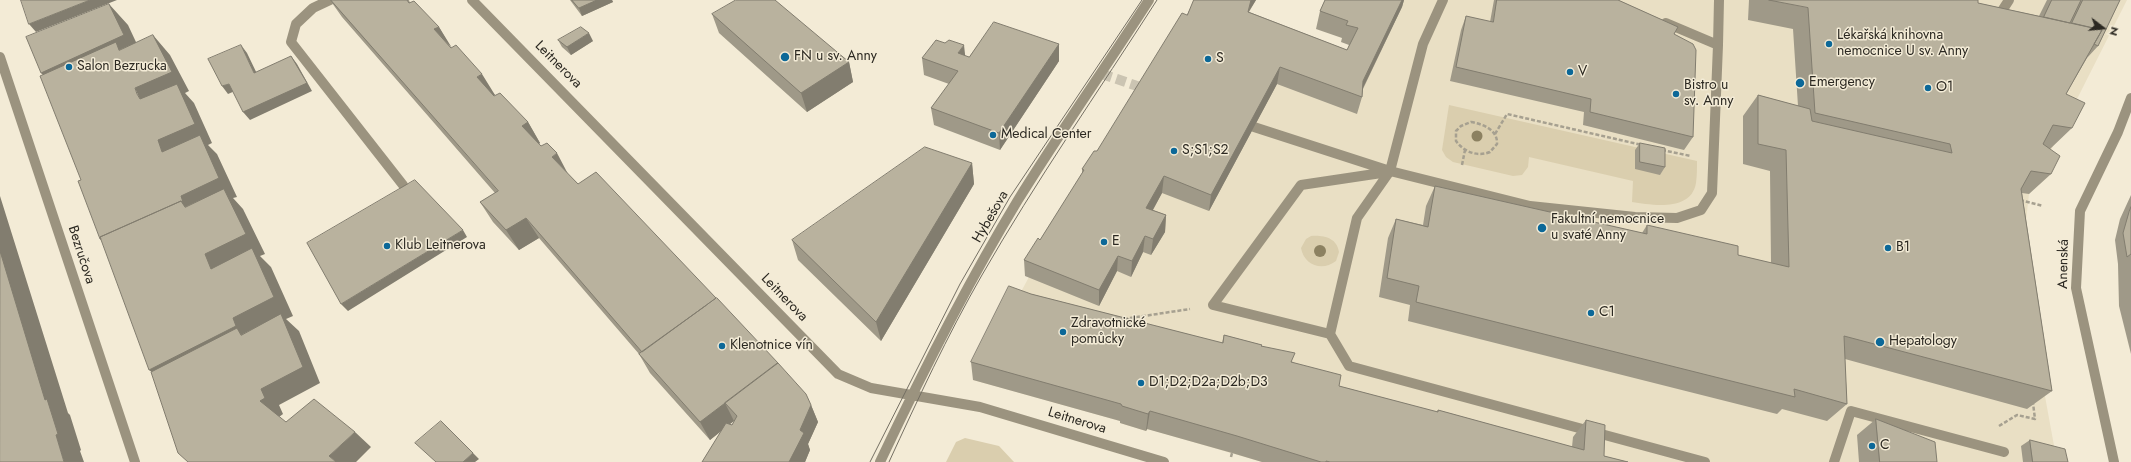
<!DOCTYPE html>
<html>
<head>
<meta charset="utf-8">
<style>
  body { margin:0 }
  #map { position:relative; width:2131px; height:462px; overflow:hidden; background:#f3ebd6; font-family:Jost,sans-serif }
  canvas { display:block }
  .north { position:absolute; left:2083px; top:8px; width:40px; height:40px; -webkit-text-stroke:3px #f3ebd6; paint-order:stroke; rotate:106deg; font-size:11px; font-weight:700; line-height:16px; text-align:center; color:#2b2821 }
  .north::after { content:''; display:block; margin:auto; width:14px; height:18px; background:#2b2821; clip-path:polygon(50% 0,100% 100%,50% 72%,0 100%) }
</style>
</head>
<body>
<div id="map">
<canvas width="2131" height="462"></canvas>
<div class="north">N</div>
</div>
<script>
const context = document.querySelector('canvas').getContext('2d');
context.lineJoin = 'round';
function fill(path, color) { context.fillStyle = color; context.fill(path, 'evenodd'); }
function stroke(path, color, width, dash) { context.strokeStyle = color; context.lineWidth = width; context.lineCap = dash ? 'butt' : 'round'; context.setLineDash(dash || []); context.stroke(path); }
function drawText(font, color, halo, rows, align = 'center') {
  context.font = font + ' Jost,sans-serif'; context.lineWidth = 3; context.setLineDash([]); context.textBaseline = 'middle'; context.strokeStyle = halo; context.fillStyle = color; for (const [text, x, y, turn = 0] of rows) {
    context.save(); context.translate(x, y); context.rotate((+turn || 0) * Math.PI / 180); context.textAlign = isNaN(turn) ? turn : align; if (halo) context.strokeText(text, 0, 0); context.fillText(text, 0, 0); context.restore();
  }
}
fill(new Path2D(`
  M1402,0h725l-98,194 -8,71 36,197h-795l-114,-33 -2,2 -26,-8v-2l-147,-41 56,-103 151,-246 178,67 44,-91z`), '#e9dfc4');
fill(new Path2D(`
  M1449,105l248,56c0,7 0,15 -1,22 -5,29 -44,22 -64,19l1,-21 -104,-24 -1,10 -6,8 -9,1 -60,-14 -7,-5 -4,-7z
  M1311,236c13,-1 26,2 28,16l-3,9c-14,11 -32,4 -35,-13l5,-9z
  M965,438l34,8 15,16h-68l10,-20z`), '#daceae');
stroke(new Path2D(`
  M1102,74l47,16`), '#cbc4b2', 10, [10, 5]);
stroke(new Path2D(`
  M1471,122c12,2 27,8 26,22l-7,8c-13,5 -26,0 -34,-11v-10l5,-5z
  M1495,134l12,-20 135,31
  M1662,150l29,6
  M1462,165l3,-15
  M2020,200l23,6
  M1124,319l66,-10
  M1999,426l18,-11 18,4 -2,-16
  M1231,457l1,-4`), '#a6a090', 2.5, [4, 2]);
stroke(new Path2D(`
  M330,0l-17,8 -17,16 -5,18 112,143
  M472,0l366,374 33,14 109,19 184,55
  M1443,0l-20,44 -33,127 -33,47 -27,116 19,32 356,96
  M1995,16l3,1 11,-17
  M1666,23l52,22 1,-45
  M0,57l135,405
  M1254,127l136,44 140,35 105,11 42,1 24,-8 11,-17 6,-148
  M1330,334l-117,-29 88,-120 87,-13
  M880,462c42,-89 87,-178 138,-262 42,-68 88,-133 131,-200
  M1834,462l17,-51 153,41
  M2114,462l-38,-174 4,-77 38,-79 13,-34`), '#9b937f', 10);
stroke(new Path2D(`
  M870,462l90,-178 50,-87 132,-197
  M889,462c29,-63 58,-126 93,-187 54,-94 116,-183 175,-275`), '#746f63', 1);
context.fillStyle = '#8c8161';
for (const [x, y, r] of [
  [1477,136,5.5],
  [1320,251,6]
]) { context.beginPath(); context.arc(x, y, r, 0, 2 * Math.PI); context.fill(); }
fill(new Path2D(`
  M330,0h79l1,3 29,24 12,21 44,47 -2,1 35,26 12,21 -1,1 29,30 243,231 7,17 -10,22 2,6 -5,12h-103l20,-32 -12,10 -60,-67 -11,-19 -100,-116 -20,12 -26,-28 -13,-20 15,-9 -153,-176zM734,421l-2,4 -3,-1z
  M570,0h42l1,2 -31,14z
  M1194,0h62l-7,12 98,38 2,-5 -8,-3 1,-4 -26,-9 4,-18 5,-11h79l-2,7 -39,82 -1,8 -5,17 -80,-30 -68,127 -47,-18 -9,17 13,5 -1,17 -14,23 -8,-3 -12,25 -14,-6 -18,35 -74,-30 -1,-16 16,-20 42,-66v-5l15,-18 90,-136z
  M1494,0h124l60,27 -4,7 19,103 -9,13 -101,-25 1,-13 -134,-31 11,-51 5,-14 24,6z
  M1749,0h229v3l61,13 8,-16h73l-22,46 -11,12 -21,36 6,34 -22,21 1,25 -22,20 -7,-1 30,198 -25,18 -182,-50 2,45 -20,17 -45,-12 -5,5 -369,-93 2,-16 -31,-8 9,-59 8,-19 27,6 3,-19 9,-20 207,47 5,-8 91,30 33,8 -1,-92 -27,-7v-48l15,-21 40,11 -5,-77 -45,-9z
  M712,14l137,48 4,20 -46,30 -88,-79z
  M558,40l35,1 -22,14 -9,-8z
  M1059,44v17l-59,89 -66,-25 -3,-17 18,-24 -25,-9 -2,-17 43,-2 4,1z
  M1640,143l25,24 -5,8 -25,-6v-19z
  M972,163l2,21 -93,157 -83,-81 -6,-20z
  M2131,195v159l-12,-48 -1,-42 -3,-24 5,-21z
  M1031,294l191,49 2,-8 38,10v1l77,40 98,26 1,-2 134,37 1,-10 13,-17 18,36 24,6h-366l-30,-9 -85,-24 -1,2 -26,-8v-2l-147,-41 -2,-18z
  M1876,419l61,43h-78l-2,-27z
  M2030,440l38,22h-45l-2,-16z`), '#9f9988');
fill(new Path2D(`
  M90,0h27l-81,32 -7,-8z
  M597,0h15l1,2 -31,14 -3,-8z
  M1251,0h5l-7,11 -4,18z
  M1402,0h2l-2,7 -43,89 4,-15z
  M109,4l19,21 15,32 -81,37 -21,-21z
  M439,27l13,21 -18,-19z
  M589,33l4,8 -22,14 -4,-8z
  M153,35l17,20 19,36 -4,2 9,10 18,40 -4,2 9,9 20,43 -4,1 10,11 22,45 -5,2 11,11 22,49 -7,3 13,12 21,52 -41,22 4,9 -4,3 -107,-29 -23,-18 84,-52 -8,-44 -104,-17 -21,-18 62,-87 -27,-64z
  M1059,44v17l-59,89 -1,-17z
  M241,45l6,8 13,27 -6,-7z
  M964,45l2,18 -8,-10z
  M291,56l6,8 15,27 -62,29 -7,-8z
  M849,62l4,20 -46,30 -6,-19z
  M1280,67l-3,17 -68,127 2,-16z
  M482,74l13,21 -6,3 -12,-21z
  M229,84l6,7 -7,3 -6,-8z
  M528,122l12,21 -6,4 -12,-21z
  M557,153l11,21 -16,-17z
  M972,163l2,21 -93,157 -5,-19z
  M1164,176l-2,17 -17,31 1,-16z
  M0,196l68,217 2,2 11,35 -1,1 4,11h-20l-64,-202z
  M1166,215l-1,17 -14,23 2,-16z
  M526,218l13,20 -20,12 -13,-20z
  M463,230l4,7 -119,74 -7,-7z
  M1145,236l-2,16 -12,25 1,-16z
  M1118,256l-1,15 -18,35v-16z
  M778,363l-53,40 9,18 -24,19 -10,-18z
  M811,405l7,17 -10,22 2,6 -5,12h-16l11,-32z
  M1150,411l-3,18 -1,2 2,-17z
  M355,432l16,15 -15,15h-20l-7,-6z
  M473,453l6,6 -4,3h-12z`), '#827d6f');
const building = new Path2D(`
  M21,0h69l-61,24z
  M331,0h76l2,3 5,-2 25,26 -5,2 17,19 5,-3 26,29 -5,3 17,19 6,-3 28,29 -6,4 19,20 6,-3 10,10 -5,4 26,27 18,-12 120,126 -74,54 -116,-134 -20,12 -26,-28 18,-11z
  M572,0h25l-18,8z
  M736,0h39l74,62 -48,31 -89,-79z
  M1194,0h57l-3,12 99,38 11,-22 -12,-3 2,-4 -28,-10 5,-11h77l-39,81 -1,16 -82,-30 -69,128 -47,-19 -18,32 20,7 -13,24 -8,-3 -13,25 -14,-5 -19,34 -75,-30 14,-22 2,2 44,-70 -2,-1 12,-18h3l85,-138 5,2z
  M1497,0h121l60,27 -4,7 19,10 3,6 -3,87 -103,-25 1,-13 -135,-32 10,-51 27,6z
  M1769,0h209v3l124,27 -36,64 19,9 -13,25 -19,-3 -10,19 17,12 -9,18 -20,-3 -10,18 31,202 -208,-55 3,68 -53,-15 1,8 -379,-95 3,-16 -32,-8 9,-59 32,8 7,-41 212,48v-9l91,21v9l51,12 -3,-117 -28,-6v-49l52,14 2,12 140,32 -2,-9 -135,-31 -7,-105z
  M2052,0h29l-11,23 -26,-6z
  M2083,0h37l-22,46 -4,-2 8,-14 -30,-7z
  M109,4l15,31 -83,38 -15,-36z
  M994,22l65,22 -60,89 -68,-25 27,-37 -36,-13 14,-18 9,3 4,-3 15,5 -6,8 11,4z
  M581,27l8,6 -22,14 -9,-7z
  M153,35l19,37 -37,16 2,6 3,5 37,-15 18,40 -37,16 4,12 38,-17 19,43 -38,18 2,6 -2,-1 -81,36 1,2h-1l-22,-58 3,-1 -41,-104 76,-34 3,8z
  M241,45l13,28 37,-17 16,27 -64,29 -14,-28 -7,2 -14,-27z
  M1640,143l25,5v19l-25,-5z
  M925,147l47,16 -96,159 -84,-82z
  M415,180l48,50 -122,74 -34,-61z
  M224,189l22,45 -41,20 6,15 41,-21 22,49 -41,21 3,8 -87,44 -49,-133 81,-36 4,6z
  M2131,207v47l-4,3 -4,-24 6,-21z
  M0,251l45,149 2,-1 11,35 -2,1 8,27h-64z
  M1009,286l22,8 192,49 1,-8 38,10 -1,1 34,7 -4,9 50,13 -2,11 99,26v-2l146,40 2,-30 19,5 -1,31 24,6h-298l-4,-1v1h-5l-84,-26 -87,-25 -2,3 -26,-8 -1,-2 -150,-42z
  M717,298l61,65 -78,59 -61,-68z
  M281,314l22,53 -42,22 4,9 -5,3 26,21 28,-23 41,33 -26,24 7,6h-148l-10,-9 -27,-81 86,-44 4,7z
  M778,363l28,31 5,11 -11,25 4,3 -15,29h-87l24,-39 6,2 5,-9 -12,-13z
  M1876,419l59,23 2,20h-57z
  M441,421l32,32 -10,9h-27l-21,-19z
  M2030,440l35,9 3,13h-35z`);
fill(building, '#b9b29e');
stroke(building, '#827d6f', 1);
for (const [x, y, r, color] of [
  [1829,44,4,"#0c6898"],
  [785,57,5,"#0c6898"],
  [1208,59,4,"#0c6898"],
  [69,67,4,"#0c6898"],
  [1570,72,4,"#0c6898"],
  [1800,83,5,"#0c6898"],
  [1928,88,4,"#0c6898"],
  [1676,94,4,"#0c6898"],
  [993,135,4,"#0c6898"],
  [1174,151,4,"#0c6898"],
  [1542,228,5,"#0c6898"],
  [1104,242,4,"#0c6898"],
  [387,246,4,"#0c6898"],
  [1888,248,4,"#0c6898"],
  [1591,313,4,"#0c6898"],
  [1063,332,4,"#0c6898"],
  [1880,342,5,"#0c6898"],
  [722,346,4,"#0c6898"],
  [1141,383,4,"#0c6898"],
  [1872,446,4,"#0c6898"]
]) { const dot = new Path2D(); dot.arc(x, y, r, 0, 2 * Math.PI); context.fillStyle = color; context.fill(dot); stroke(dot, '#f3ebd6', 1.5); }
drawText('14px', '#2b2821', '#f3ebd6', [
  ["Lékařská knihovna",1837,36],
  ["nemocnice U sv. Anny",1837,52],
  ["FN u sv. Anny",794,57],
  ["S",1216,59],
  ["Salon Bezrucka",77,67],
  ["V",1578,72],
  ["Emergency",1809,83],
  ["Bistro u",1684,86],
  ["sv. Anny",1684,102],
  ["O1",1936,88],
  ["Medical Center",1001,135],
  ["S;S1;S2",1182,151],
  ["Fakultní nemocnice",1551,220],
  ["u svaté Anny",1551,236],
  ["E",1112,242],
  ["Klub Leitnerova",395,246],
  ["B1",1896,248],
  ["C1",1599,313],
  ["Zdravotnické",1071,324],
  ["pomůcky",1071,340],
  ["Hepatology",1889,342],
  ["Klenotnice vín",730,346],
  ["D1;D2;D2a;D2b;D3",1149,383],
  ["C",1880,446]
], 'left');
drawText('14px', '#2b2821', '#f3ebd6', [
  ["Leitnerova",558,65,45],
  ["Hybešova",991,217,-60],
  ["Bezručova",81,255,72],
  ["Anenská",2064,264,-89],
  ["Leitnerova",784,298,46],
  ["Leitnerova",1077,421,17]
]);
</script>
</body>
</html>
